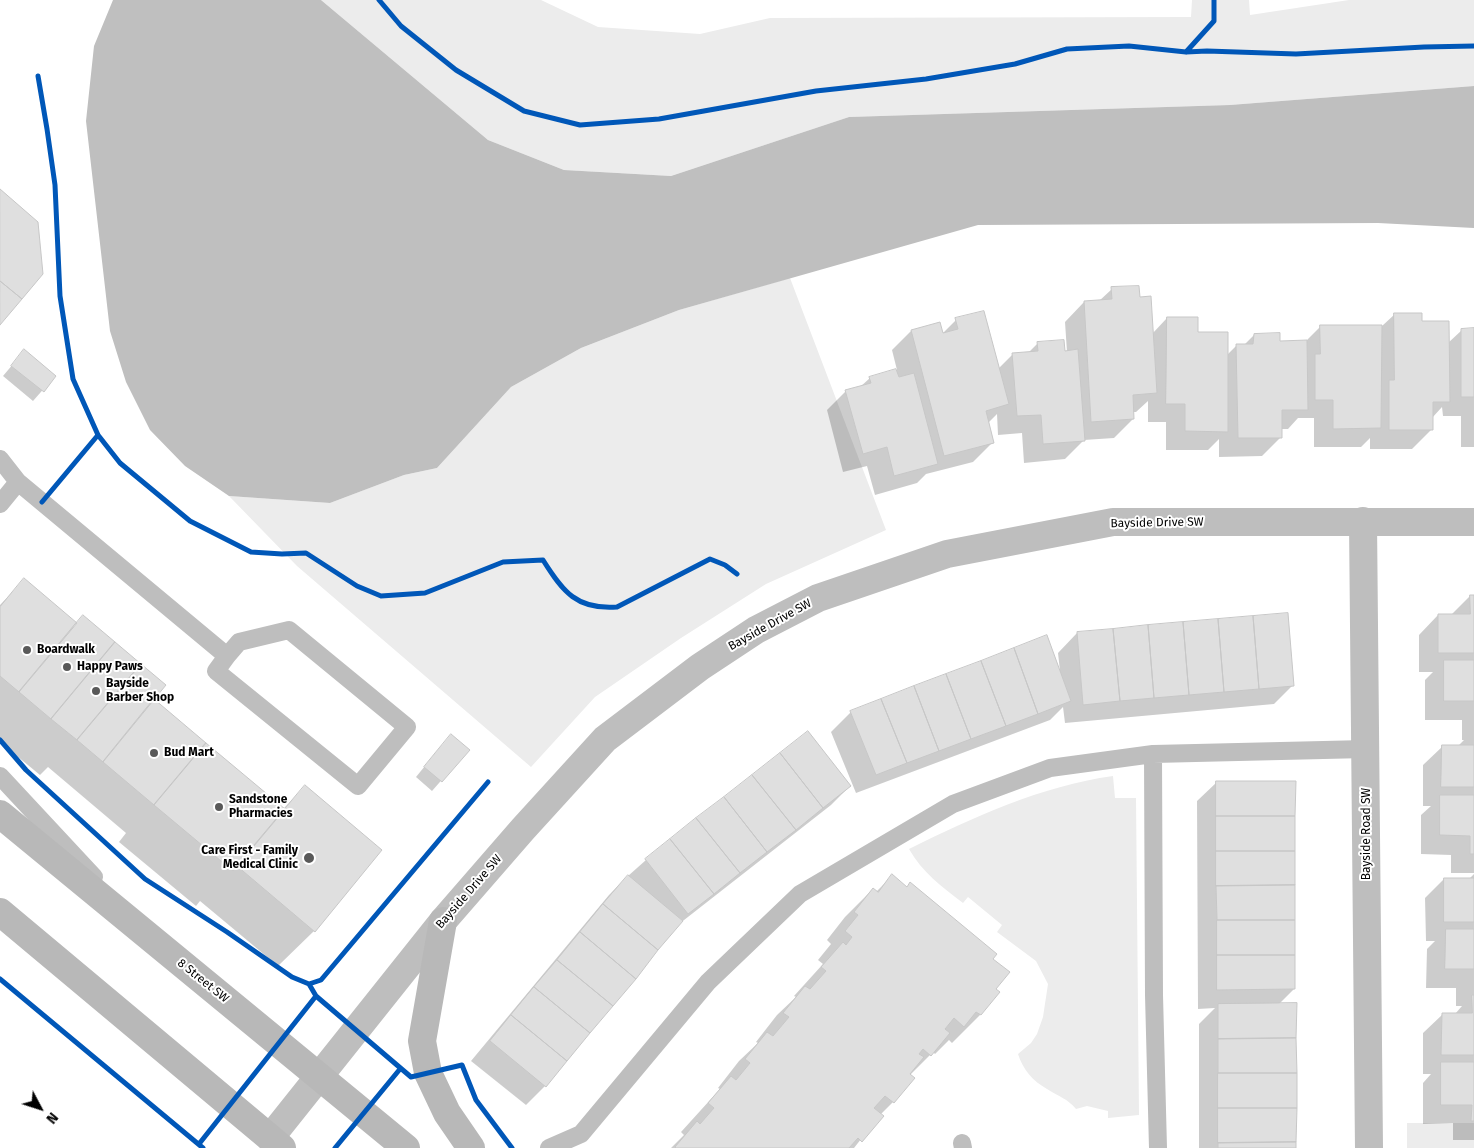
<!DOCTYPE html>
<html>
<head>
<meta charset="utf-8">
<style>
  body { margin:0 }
  #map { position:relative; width:1474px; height:1148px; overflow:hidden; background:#fff; font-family:"Fira Sans",sans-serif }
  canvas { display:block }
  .north { position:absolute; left:15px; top:1083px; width:50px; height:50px; -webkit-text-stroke:4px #fff; paint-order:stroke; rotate:130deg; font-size:14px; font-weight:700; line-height:20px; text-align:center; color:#000 }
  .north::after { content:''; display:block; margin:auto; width:18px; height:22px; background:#000; clip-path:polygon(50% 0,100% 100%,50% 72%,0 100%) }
</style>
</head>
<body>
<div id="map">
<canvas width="1474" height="1148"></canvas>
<div class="north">N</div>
</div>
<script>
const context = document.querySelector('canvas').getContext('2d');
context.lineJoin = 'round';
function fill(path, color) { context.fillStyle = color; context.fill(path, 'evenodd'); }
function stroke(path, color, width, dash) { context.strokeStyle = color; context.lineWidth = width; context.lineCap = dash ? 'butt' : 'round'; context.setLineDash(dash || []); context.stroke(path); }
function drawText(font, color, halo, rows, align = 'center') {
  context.font = font + ' "Fira Sans",sans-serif'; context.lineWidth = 4; context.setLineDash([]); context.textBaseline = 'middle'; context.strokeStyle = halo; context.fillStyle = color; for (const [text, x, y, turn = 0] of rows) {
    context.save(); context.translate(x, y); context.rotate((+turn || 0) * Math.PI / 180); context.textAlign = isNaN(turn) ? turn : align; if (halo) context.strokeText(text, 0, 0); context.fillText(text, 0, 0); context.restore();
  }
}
fill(new Path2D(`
  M321,0h220l57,27 102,7 70,-16 421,-1 1,-17h57l1,15 99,-15h125v86l-244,19 -381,12 -178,59 -107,-6 -76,-30z
  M790,278l96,252 -120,54 -85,54 -86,59 -64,70 -234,-201 -68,-70 101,7 74,-28 33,-7 74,-81 70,-39 98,-38z
  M1113,776l2,22h21l3,317 -31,3v-7l-21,-5 -11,3c-8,-10 -18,-13 -29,-20 -14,-8 -24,-19 -29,-35l13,-11 6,-9 6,-17 5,-33 -12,-23 -39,-29 5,-7 -34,-28 -5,6c-21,-16 -41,-31 -54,-54 65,-32 132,-63 204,-73z
  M1407,1123h67v25h-67z`), '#ececec');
fill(new Path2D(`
  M113,0h208l167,140 76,30 107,6 178,-59 381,-12 244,-19v142l-96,-5 -400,2 -299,85 -98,38 -70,39 -74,81 -33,7 -74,28 -101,-7 -44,-30 -35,-36 -24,-48 -16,-51 -24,-210 8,-75z`), '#bfbfbf');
fill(new Path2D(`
  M1112,289l27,9 13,36 15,-16 30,15 30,22 10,-10h7l10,-10 25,7h26l16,-16h61l13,-12 26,9 27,20 14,-13h12v117h-13v-31h-18l-1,-9 -10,11v11l-20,20h-42v-11l-9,9h-47v-29h-16l-10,11h-7v8l-19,19 -43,1v-18l-11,11h-42v-28h-18v-21l-12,11h-3v7l-19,19 -30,2 -19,19 -41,4 -2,-30 -24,2 -1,-21 -9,9 5,19 -20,20 -47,12 -9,9 -42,12 -8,-29 -24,6 -16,-62 19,-19 14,-4 10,-9 27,-8 -5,-20 19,-19 31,3 14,-14 42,49 15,-15 15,-1 10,-10 25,9h4l-2,-30 19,-20 15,-1z
  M24,351l31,25 -22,25 -30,-25z
  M24,580l128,120 131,109 22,-22 9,144 -36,35 -78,-65 -4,5 -77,-64 7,-9 -78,-66 -8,8 -40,-33v-137z
  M1470,596h4v277h-23v-18l-30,-1v-39l10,-9h-8v-41l20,-19h15l6,-6h-2v-20h-37v-40l8,-8h-14v-37l19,-20h13z
  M1077,633l216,52 -19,19 -209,19 -2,-16 -13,13 -194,73 -25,-61 20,-20 209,-41 -2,-18z
  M808,733l42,53 -19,19 -152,119 -134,162 -19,19 -55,-44 138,-166 19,-19 18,-16z
  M442,745l26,5 -36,41 -16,-14z
  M1217,782l77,207 -15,15 16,144h-96v-124l16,-16 -17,1 -1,-208z
  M1474,874v266h-21v-17l-30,1v-41l8,-9h-8v-41l20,-19h12l7,-8h-6v-18h-30l1,-39 8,-8h-9l-1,-43 19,-19h25z
  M892,876l99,83 3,30 4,4 -18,22 -28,28 -3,-3 -14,14 -2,-2 -23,23 -17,27 -13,13 -26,33h-183l13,-13 -3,-3 39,-43 -2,-1 21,-27 19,-18 -2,-1 21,-27 19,-18 -2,-1 29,-32 -5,-4 13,-16 -4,-4 18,-23 28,-28 3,3z`), '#0003');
const building = new Path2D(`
  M0,189l38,33 5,52 -21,25 -22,-18z
  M0,281l22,18 -22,26z
  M1139,286l1,11 11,-1 6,97 -24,2 1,24 -43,3 -7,-121 28,-2 -1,-12z
  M984,311l25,93 -23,7 8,32 -50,13 -33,-126 29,-8 3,11 15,-4 -3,-11z
  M1394,313h28v8h27l1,81h-17v28h-44v-50h5z
  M1167,317h31v15h30v100l-43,-1v-27h-19z
  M1320,325h62l-1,103 -48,1v-29h-18v-46h5z
  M1474,328v69h-13v-68z
  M1280,333v8l27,-1 1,70h-26v28h-44l-2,-94h17l1,-10z
  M1064,340l1,11 13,-2 7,92 -42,3 -2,-29 -24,1 -5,-63 26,-2 -1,-9z
  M24,349l32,27 -12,16 -33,-26z
  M896,369l3,8 15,-4 24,91 -44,12 -7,-29 -24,7 -18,-64 26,-7 -2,-6z
  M24,578l53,45 -58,69 -19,-16v-69z
  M1470,595h4v58h-36v-39h32z
  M1288,613l6,73 -35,3 -6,-73z
  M83,615l32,27 -64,77 -32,-27z
  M1253,616l6,73 -35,3 -6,-73z
  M1218,619l6,73 -35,3 -6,-73z
  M1183,622l6,73 -35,3 -6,-73z
  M1148,625l6,73 -34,3 -7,-72z
  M1113,629l7,72 -37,4 -6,-73z
  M1047,635l24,66 -33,13 -24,-66z
  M115,642l26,22 -64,76 -26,-21z
  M1014,648l24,66 -32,12 -25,-65z
  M1444,660h30v41h-30z
  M981,661l25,65 -35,13 -25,-65z
  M141,664l25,21 -63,77 -26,-22z
  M946,674l25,65 -32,12 -25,-65z
  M914,686l25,65 -32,12 -26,-64z
  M154,699l52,44 -52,62 -51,-43z
  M881,699l26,64 -31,12 -26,-64z
  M808,731l43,55 -28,22 -43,-55z
  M451,734l19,16 -28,32 -18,-15z
  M206,743l79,66 -52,62 -79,-66z
  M1442,745h32v42h-33z
  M780,753l43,55 -27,22 -44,-55z
  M752,775l44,55 -29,22 -43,-55z
  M1216,781h80l-1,35h-79z
  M305,785l77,65 -67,82 -78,-66z
  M1440,795h34v59h-4v-18l-30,-1z
  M724,797l43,55 -27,21 -44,-55z
  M1216,816h79v35h-79z
  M696,818l44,55 -26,21 -44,-55z
  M670,839l44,55 -26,20 -43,-55z
  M1216,851h79v34l-79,1z
  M892,874l15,13 3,-5 87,72 -4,5 17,13 -14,17 4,3 -19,23 -5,-3 -12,15 -10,-9 -9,11 5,4 -19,23 -8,-7 -4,5 5,3 -14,17 5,4 -21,25 -9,-7 -11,12 10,8 -22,26 -4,-4 -9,10h-173l-1,-1 22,-26 3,3 14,-16 -6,-5 23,-27 5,4 14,-17 -5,-4 22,-27 6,4 16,-19 -6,-4 22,-27 5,3 16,-18 -5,-4 22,-25 3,3 6,-8 -7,-6 13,-16 -4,-3 19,-24 5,4z
  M628,875l55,46 -25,29 -55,-46z
  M1444,878h30v44h-30z
  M1295,885v35h-78l-1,-34z
  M603,904l55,46 -22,29 -56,-47z
  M1217,920h78v35h-78z
  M1446,929h28v40h-29z
  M580,932l56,47 -23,27 -56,-46z
  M1217,955h78v34l-78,1z
  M557,960l56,46 -23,27 -56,-46z
  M534,987l56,46 -23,28 -56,-46z
  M1472,995h2v60h-33l1,-42h30z
  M1297,1003l-1,35 -78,1v-35z
  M511,1015l56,46 -21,26 -56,-46z
  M1296,1038l1,35h-79v-34z
  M1441,1062h33v59h-3l1,-16h-31z
  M1218,1073h79v35h-79z
  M1218,1108h79l-1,34 -78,1z
  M1296,1142v6h-78v-5z`);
fill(building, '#dfdfdf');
stroke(building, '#c7c7c7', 1);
stroke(new Path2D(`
  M0,459l18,23 -18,22
  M18,482l209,174 -11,15 142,115 49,-59 -118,-97 -50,12 -12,14
  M1153,754l1,241 4,153
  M0,776l94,101
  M962,1143l1,5
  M549,1148l32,-14 127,-152 92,-88 153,-90 97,-36 103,-14 213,-5`), '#bebebe', 18);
stroke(new Path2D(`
  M1363,521l6,627
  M270,1138l173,-217 80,-92 82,-90 95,-72 56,-37 62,-32 129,-44 166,-32h361`), '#bebebe', 28);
stroke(new Path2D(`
  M0,814l406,334
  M0,912l282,236
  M443,921l-21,120 6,32 19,40 24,35`), '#b8b8b8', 28);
stroke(new Path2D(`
  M379,0l22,26 55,44 68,41 56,14 79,-6 157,-28 110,-12 89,-15 52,-15 62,-3 57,6 21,-1 89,3 128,-7 50,-1
  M1186,52l28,-31v-21
  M38,76l9,53 8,56 5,111 13,83 25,56 22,28 70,58 61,31 31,2 24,-1 51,33 24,10 44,-3 78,-31 40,-2c20,32 34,50 74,47l93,-48 15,6 12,9
  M42,502l56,-67
  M0,740l26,30 119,109 82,53 65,45 17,7 7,12 95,81 51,-12 14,35 36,48
  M0,979l203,169
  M309,984l12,-4 167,-198
  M199,1144l117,-148
  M335,1148l65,-79`), '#0057b8', 5);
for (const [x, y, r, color] of [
  [27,650,5,"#595959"],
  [67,667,5,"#595959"],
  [96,691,5,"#595959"],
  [154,753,5,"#595959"],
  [219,807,5,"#595959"],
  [309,858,6,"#595959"]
]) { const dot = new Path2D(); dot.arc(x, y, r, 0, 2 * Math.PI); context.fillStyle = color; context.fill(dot); stroke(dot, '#fff', 2); }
drawText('12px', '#000', '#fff', [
  ["Bayside Drive SW",1157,523,-1],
  ["Bayside Drive SW",770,625,-29],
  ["Bayside Road SW",1367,834,-90],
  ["Bayside Drive SW",469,892,-49],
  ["8 Street SW",203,981,39]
]);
drawText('bold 12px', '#000', '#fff', [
  ["Boardwalk",37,650],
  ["Happy Paws",77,667],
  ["Bayside",106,684],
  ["Barber Shop",106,698],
  ["Bud Mart",164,753],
  ["Sandstone",229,800],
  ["Pharmacies",229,814],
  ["Care First - Family",298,851,"right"],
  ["Medical Clinic",298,865,"right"]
], 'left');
</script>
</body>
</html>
